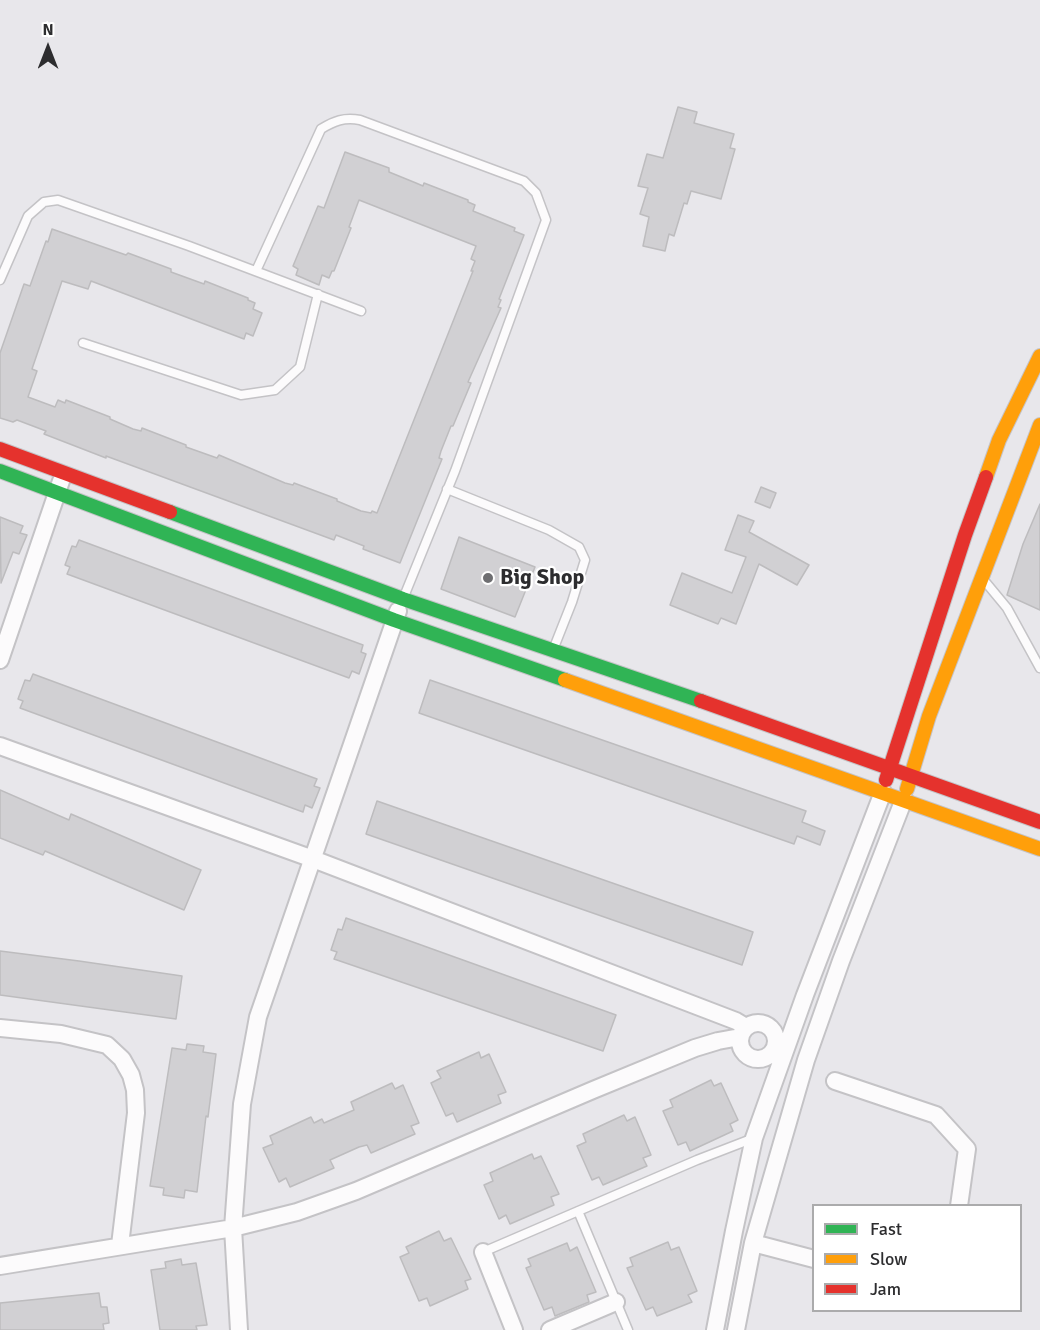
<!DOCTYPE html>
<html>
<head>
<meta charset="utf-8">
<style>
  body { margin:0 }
  #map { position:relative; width:1040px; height:1330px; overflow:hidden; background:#e8e7eb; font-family:Signika,sans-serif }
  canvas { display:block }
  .legend { position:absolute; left:812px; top:1204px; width:210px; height:108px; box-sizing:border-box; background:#fff; border:2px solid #ababac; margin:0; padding:8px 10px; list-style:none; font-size:18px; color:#2d2d2f }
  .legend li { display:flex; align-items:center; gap:12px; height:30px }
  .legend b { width:30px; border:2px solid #ababac }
  .north { position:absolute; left:18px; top:18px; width:60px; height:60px; -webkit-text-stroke:4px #fff; paint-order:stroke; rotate:0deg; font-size:16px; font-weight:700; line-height:24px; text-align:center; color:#2d2d2f }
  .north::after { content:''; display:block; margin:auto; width:21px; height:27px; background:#2d2d2f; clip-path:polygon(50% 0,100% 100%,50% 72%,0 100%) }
</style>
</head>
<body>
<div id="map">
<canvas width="1040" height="1330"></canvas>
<ul class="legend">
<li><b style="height:8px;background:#30b455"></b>Fast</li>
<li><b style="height:8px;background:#ff9f0a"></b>Slow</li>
<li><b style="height:8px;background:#e5322d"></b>Jam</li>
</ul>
<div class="north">N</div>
</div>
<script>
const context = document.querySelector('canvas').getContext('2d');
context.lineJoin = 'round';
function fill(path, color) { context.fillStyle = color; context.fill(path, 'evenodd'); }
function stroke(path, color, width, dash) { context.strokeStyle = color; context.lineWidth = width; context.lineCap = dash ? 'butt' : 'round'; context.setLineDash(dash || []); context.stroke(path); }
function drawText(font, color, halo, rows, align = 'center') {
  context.font = font + ' Signika,sans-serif'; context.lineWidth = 4.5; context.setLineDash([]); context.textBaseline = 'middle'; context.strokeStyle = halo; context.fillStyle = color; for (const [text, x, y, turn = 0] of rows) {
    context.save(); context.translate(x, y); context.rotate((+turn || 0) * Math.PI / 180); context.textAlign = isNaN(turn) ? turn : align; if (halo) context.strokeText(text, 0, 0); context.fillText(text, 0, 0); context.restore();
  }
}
const building = new Path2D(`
  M678,107l19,5 -3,11 40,11 -4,14 5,1 -14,50 -30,-8 -4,13 -3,-1 -10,33 -5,-2 -4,17 -22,-5 6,-29 -9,-3 8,-26 -10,-2 9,-32 16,4z
  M345,152l44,16v4l27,11 7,3 1,-3 44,17v2l7,3 -2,6 42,17 -1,3 10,4 -25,64 2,1 -3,7 3,1 -33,74 3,1 -18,43h-2l-10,25 -2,7 3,1 -42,104 -37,-14 1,-3 -28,-11 -2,5 -228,-84v2l-62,-24 2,-3 -29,-11 -4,2 -13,-4v-65l24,-69 6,2 16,-45 2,1 4,-13 74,26 2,-2 43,16v3l33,12 1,-3 43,17v2l7,3 -2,6 9,4 -9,23 -7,-3 -2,6 -153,-58 -3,8 -26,-8 -30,88 5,2 -9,26 27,10 3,-7 7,3 1,-3 44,17v2l23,10 8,2 1,-3 44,17v2l31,11 2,-3 66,28 8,2 1,-2 43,16v2l24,10 10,2 1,-2 5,2 96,-242h-2l4,-10 -4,-2 5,-13 -117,-46 -10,27 2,1 -17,43h-2l-3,7 -7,-3 -3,10 -23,-10 2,-6 -5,-3 25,-60 6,2z
  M761,487l15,6 -6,15 -15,-6z
  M1040,504v106l-33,-15 16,-51z
  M738,515l16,6 -5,11 60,33 -12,20 -38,-21 -23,60 -15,-6 -3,6 -48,-19 12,-32 50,20 14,-36 -21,-7z
  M0,517l23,9 -3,7 7,2 -8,19 -6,-2 -12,31z
  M459,537l76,30 -20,50 -74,-28z
  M79,540l284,105 -2,7 5,2 -7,20 -7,-3 -3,7 -282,-104 3,-7 -5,-2 7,-19 4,1z
  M33,674l284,105 -3,7 6,2 -8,20 -7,-3 -2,7 -283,-104 3,-7 -5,-2 7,-19 5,1z
  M430,680l376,131 -4,11 23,9 -5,14 -23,-9 -3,8 -375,-131z
  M0,790l69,30 2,-6 130,56 -17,40 -139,-59 -2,4 -43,-17z
  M377,801l376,131 -11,33 -376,-131z
  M346,918l270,97 -13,36 -269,-92 3,-7 -6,-2 7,-21 4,1z
  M0,951l79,10 103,15 -6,43 -176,-24z
  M187,1044l17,2 -1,6 13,2 -8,63 -2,-1 -9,76 -12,-2 -1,8 -21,-3 1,-7 -14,-2 22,-138 14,2z
  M479,1052l2,6 8,-4 17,38 -8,3 3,8 -44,19 -4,-9 -7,3 -15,-33 10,-5 -4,-7z
  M711,1080l3,6 7,-3 17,37 -8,4 3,7 -43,20 -4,-9 -8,3 -15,-34 10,-4 -3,-7z
  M392,1083l3,6 8,-4 16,38 -8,3 4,8 -44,19 -4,-8 -8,2 -29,13 4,8 -44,19 -4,-9 -7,4 -16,-34 10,-4 -3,-8 41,-19 3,6 8,-4 2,4 30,-13 -3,-8z
  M624,1115l3,6 8,-4 16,38 -8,3 4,8 -44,19 -4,-8 -7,3 -15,-34 9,-4 -3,-8z
  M532,1154l2,5 7,-3 18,38 -8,3 3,8 -44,19 -4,-9 -7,4 -15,-34 9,-4 -3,-8z
  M439,1231l5,10 7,-3 20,41 -6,2 3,8 -38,17 -3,-8 -8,3 -19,-44 9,-4 -3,-6z
  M668,1242l3,8 8,-3 18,44 -9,4 4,7 -35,14 -4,-9 -7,3 -19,-42 6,-2 -3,-8z
  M567,1243l3,8 7,-4 19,45 -9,3 2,7 -34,14 -3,-9 -8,3 -18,-42 5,-2 -3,-7z
  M181,1259l1,6 14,-2 11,62 -11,1 1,4h-37l-9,-60 15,-2 -1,-6z
  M99,1293l2,14h6l2,16 -6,1 1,6h-104v-27z`);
fill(building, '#d1d0d3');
stroke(building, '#bdbcbe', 1.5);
const lane = new Path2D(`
  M256,271l65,-142c13,-8 23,-12 39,-9l164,61 12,12 10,27 -91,251 -52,128
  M0,280l28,-64 16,-14 14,-2 131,46 172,65
  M83,343l158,52 34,-5 25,-23 18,-73
  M447,489l102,41 30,17 6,13 -13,42 -19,48
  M983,579l24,29 33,60
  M578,1211l50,119
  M483,1252l214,-92 57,-22`);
const street = new Path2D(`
  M0,660l61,-179
  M0,746l313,113 423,162 10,6
  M740 1041a18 18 0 1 1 36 0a18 18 0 1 1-36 0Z
  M0,1028l61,6 46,11 15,14 9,16 4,15 1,23 -16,132
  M835,1081l101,34 31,34 -8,57
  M753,1243l61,16
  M483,1252l31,78
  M0,1266l233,-38 64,-16 59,-21 237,-101 102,-42 23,-7 22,-4
  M239,1330l-6,-102 9,-124 16,-87 140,-406
  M550,1330l66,-28
  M715,1330l19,-99 20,-93 51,-143 78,-203
  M736,1330l17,-87 53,-183 35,-99 63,-162`);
const fast = new Path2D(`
  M0,471l394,149 171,60
  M170,512l233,87 298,102`);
const slow = new Path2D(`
  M986,477l13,-37 41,-84
  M565,680l475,169
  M907,789l22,-73 111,-291`);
const jam = new Path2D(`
  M0,449l170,63
  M701,701l339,121
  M886,780l79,-245 21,-58`);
stroke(lane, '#c4c3c6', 11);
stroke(street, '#c4c3c6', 20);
stroke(fast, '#c4c3c6', 16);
stroke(slow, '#c4c3c6', 16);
stroke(jam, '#c4c3c6', 16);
stroke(lane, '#fcfbfc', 8);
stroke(street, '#fcfbfc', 16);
stroke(fast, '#30b455', 14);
stroke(slow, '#ff9f0a', 14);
stroke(jam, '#e5322d', 14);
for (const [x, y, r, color] of [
  [488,578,6,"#6e6e71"]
]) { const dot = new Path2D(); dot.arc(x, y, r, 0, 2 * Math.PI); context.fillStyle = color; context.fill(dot); stroke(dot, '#fff', 2); }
drawText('bold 22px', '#2d2d2f', '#fff', [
  ["Big Shop",500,578]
], 'left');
</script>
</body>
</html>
